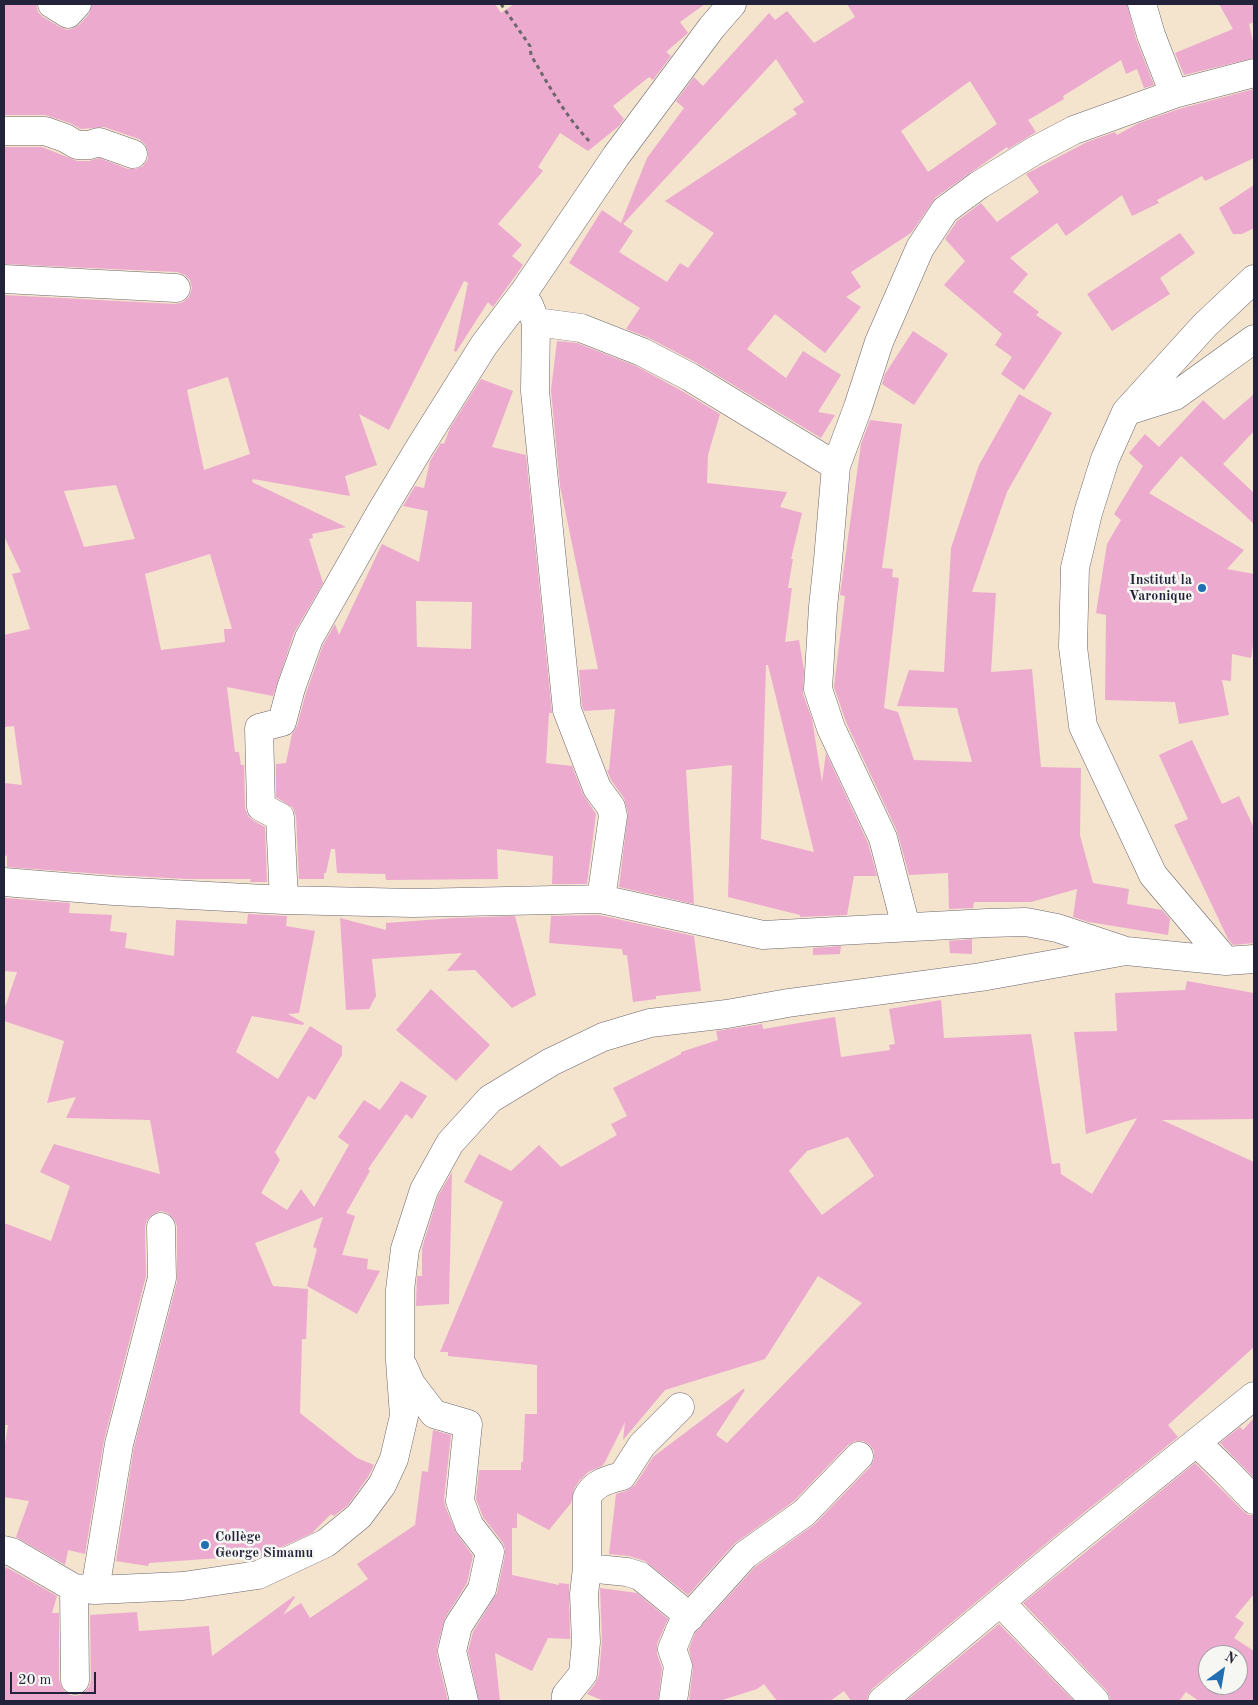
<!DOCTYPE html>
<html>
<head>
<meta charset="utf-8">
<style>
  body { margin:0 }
  #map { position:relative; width:1258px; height:1705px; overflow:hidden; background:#f4e3cd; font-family:"Old Standard TT",serif }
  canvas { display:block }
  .frame { position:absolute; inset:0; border:5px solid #22223b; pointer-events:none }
  .north { position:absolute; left:1198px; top:1645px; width:50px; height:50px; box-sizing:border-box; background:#f6f6f2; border:1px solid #a1a1a9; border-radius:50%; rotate:32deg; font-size:14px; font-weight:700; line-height:20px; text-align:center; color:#22223b }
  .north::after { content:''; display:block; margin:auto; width:18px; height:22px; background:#1f6fb2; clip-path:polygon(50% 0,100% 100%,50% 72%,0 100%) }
  .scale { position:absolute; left:10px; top:1672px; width:86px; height:22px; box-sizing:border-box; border:2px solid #22223b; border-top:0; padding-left:6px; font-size:15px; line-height:18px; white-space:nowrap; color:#22223b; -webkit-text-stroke:4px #f6f6f2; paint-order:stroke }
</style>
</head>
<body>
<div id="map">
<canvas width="1258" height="1705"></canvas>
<div class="frame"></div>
<div class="north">N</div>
<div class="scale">20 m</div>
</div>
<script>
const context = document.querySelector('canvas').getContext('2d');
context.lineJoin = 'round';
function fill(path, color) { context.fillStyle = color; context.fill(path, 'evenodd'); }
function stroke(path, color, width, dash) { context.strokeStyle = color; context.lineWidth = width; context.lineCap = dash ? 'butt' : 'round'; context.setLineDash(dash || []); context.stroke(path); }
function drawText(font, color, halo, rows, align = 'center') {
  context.font = font + ' "Old Standard TT",serif'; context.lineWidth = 5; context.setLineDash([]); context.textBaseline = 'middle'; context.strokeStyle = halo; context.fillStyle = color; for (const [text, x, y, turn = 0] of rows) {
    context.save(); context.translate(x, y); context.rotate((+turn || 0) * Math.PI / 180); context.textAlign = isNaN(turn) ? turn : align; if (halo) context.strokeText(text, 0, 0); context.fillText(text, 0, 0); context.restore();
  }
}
fill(new Path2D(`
  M4,4h32l2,8 5,5 17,10 7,3 7,-2 6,-4 9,-10 3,-10h403l6,9 13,-9h191l-25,18 8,11 -22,19 5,4 -18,24 -4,-3 -36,29 11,13 -5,7 -31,25 -28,-18 -22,34 5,4 -45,53 24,21 -10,11 11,9 -30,42 -5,-5 -32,50 -2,-1 14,-68 -4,-2 -75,149 -30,-16 18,51 -32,11 5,20 -97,-17 -1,3 94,45 -34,7 1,4 -4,1 14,44 -29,50 -21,63 -46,-9 8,65h4l2,13h3l1,43 3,8 6,5 11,6 2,55h-17l1,-3h-64l-72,-4 -108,-8v-11l-3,-1v-72l18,2 -8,-59 -10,1v-92l26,-6 -18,-55 9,-2 -17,-36v-241l171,9 8,-2 6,-5 3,-9 -2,-8 -5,-5 -8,-3 -173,-8v-117h38l35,14h12l10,-3 29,11h7l8,-3 5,-7v-7l-3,-8 -6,-5 -35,-12 -23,2 -11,-6 -25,-8h-41zM228,377l22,77 -46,16 -17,-80zM116,485l19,54 -51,8 -20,-56zM210,554l22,75h-8l1,13 -64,8 -16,-76z
  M847,4h280l9,35 18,46 -10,3 -7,-19 -11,5 -5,-14 -58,36 1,3 -36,21 8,12 -28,17 -1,-2 -71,50 -25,36 -60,39 10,15 -15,10 15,10 -36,46 -50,-39 -28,35 39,29 17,-27 38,24 -23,37 17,3 -14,23 -124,-75 -48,-25 -23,-9 14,-21 -71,-45 33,-53 19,13 26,-65 37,-50 -8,-7 18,-24 9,9 66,-73 6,7 12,-9 27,32 41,-26zM776,59l28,43 -11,7 4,5 -132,87 49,32 -26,35 -8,-5 -13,19 -48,-30 14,-21 -10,-7zM970,81l27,43 -69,48 -27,-41z
  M1219,4h35v18l-5,2 5,22v12l-70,17 -9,-22 58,-24z
  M1254,89v69l-49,23 -3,-5 -45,24 2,3 -27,13 -10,-21 -56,41 -9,-13 -47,35 18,16 -15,18 26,20 -3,3 26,18 -38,57 -23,-16 11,-17 -17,-12 7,-11 -58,-49 21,-24 -20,-22 12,-18 24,-18 16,19 42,-30 -13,-18 61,-32 28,-10 2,3 22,-12 40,-14z
  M1254,185v43l-12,6h-9l-14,-26z
  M1180,233l15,20 -35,25 10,16 -58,37 -25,-37z
  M913,331l35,23 -34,51 -32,-21 3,-10z
  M557,341l20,2 59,23 46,25 38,23 -12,41 -1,28 80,9 -7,15 22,6 -11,46h2l-5,29h4l-7,54 14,-2 5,30 -1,24 9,25 10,63 4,-29 42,90 9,33h-23l-7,39 -47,2v-2l-72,-18 4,-132 -46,5 8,134 -75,-17 9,-74 -4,-15 -13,-18 -4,-10h2l6,-61 -31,2 -2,-5 -3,-36 19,-1 -38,-183 -9,-96zM766,665h2l46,187 -53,-13z
  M481,379l32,12 -21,56 34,8 26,258h-3l-3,50 26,3 11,28 13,20 -9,70h-35l1,-28 -56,-7 1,30 -112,1 -1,-6 -48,-1 -2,-24h-4l-5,24h-2v6h-25l-3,-63 -3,-8 -17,-11v-33l10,-1 6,-29 5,-8 9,-33 17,-48 12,-21 4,11 43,-91 37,18 9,-51 -25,-5 12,-20 9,2 6,-27 11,-18 3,1 6,-16zM416,601l56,1 -1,47 -54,-2z
  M1019,394l33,19 -45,79 -35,100 24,1 -5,79 41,-3 9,98 40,1 -1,67 13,48 36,6 -2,15 35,6 8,9 -2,16 -79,-13 -16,-5 4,-28 -46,13h-57l-1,6 -24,1 -1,-36 -39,2 -12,-44 -51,-109 -12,-35 11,-91 -5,-1 21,-151 9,-24 32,4 -20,144 11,1 -1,8 7,1 -15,130 14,4 16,48 58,2 -15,-54 -60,-2 12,-36 35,2 7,-124 28,-83z
  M1254,394v37l-31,33 31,29v31l-73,-68 -32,37 95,57 -17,19 27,5v65l-3,19 -19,-4 -1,27 -9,-1 7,35 -50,9 -4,-22 -70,-2 1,-85 -10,-2 11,-69 14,-24 -7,-6 29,-48 -14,-13 16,-19 14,13 44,-47 21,20z
  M1192,740l30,64 17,-8 15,32v115l-21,2 -5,-6 -54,-114 14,-6 -29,-64z
  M5,898l65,5 -1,10 43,2 -2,16 17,2 -2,15 49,8 2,-36 71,4 1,-10 39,2 -1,10 29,5 -16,82 -11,1 16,9 -1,2 -51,-9 -16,36 42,27 32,-53 32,20v9l-27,45 -7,-4 -33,56 5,8 -19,33 26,17 14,-21 13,18 35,-62 -11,-8 26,-37 16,10 21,-29 26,15 -15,23 -6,-5 -38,55 2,2 -24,42 9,3 -13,39 26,4 -1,10 13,2 -23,43 -50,-28 10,-37 -4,-2 10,-30 -68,26 18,43 35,3 -2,50h-4l-2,74 57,45 17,7 -6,12 -20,28 -14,11 -3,-2 -19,19 -59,27 -4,1 -1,-5 -99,7 -1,3 -32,-5 18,-114 43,-165v-56l-3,-7 -6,-6 -7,-2 -8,3 -6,6 -2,7 1,49 -42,164 -19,114 -17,-4 -3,15 -49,-28 13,-36 -25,-4v-47l4,-25h-4v-202l47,18 19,-55 -30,-14 14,-28 106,30 -10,-54 -84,-2 10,-21 -29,6 17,-62 -60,-20v-11l13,-38 -13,-1v-61z
  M599,915l95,21 7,55 -45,5v3l-23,3 -6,-47h-4l-1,-6 -73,-6 2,-27z
  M515,916l21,79 -24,13 -37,-38 -28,1 15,-18 -90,6 4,37 -7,13 -23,1 -6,-92 46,12v-7l69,-5z
  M972,939v15l-22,-1 -1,-12z
  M841,946l-1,8 -27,1v-7z
  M1187,981l67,12v126l-92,1 92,42v185l-86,78 10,12 -123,99 -183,153 -4,6 -1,6h-16l-7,-10 -14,10h-53l-13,-17 -7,5 -38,12h-30l4,-33 -4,-19 6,-16 60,-66 60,-43 55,-57 4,-8v-8l-4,-6 -7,-4h-8l-7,4 -54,56 -60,43 -46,51 -43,-34 -16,-5 -20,-2 7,-60 10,-3 9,-6 18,-28 90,-68 2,1 -29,45 11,8 135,-140 -44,-27 -53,83 -100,31 -42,50 2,-18 -20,40 -3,4 -14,6 -9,9 -5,8 -3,14 -22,27 -32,-17v15h-5v47l47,10v-2l10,1 1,55 -22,-1 -16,33 -37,-18 5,48h-21l-11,-50 5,-19 24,-39 8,-38v-6l-2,-6 -20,-26 -7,-18 3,-29h42v-8h2l2,-48h12v-49l-89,-9v-4h-8l63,-150 -39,-20 15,-28 32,17 28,-26 22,22 56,-32 -6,-11 16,-8 -14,-28 68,-34v-2l37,-12 -2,-9 46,-7 1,5 72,-12 6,40 49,-7 -1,-5 6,-1 -6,-35 52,-9 3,38 87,-4 21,130 8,-1 1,11 31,20 45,-76 -51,16 -12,-102 43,-1 -2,-38 70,-3zM848,1137l26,39 -52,39 -33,-44 18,-20z
  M431,989l59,56 -34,36 -60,-51z
  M452,1172l-3,132 -33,2 1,-30h5v-28l16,-52z
  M1254,1418v60l-34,-35 20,-16 3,3z
  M433,1430l18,5 -7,64 1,7 12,28 16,22 -6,27 -22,35 -8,29v8l11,46h-444v-127l2,-7 51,29 -5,17h7v67l3,8 6,6 7,2 8,-2 6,-7 2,-7 -1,-65 47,-3 2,19 70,-5 3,30 82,-60 1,1 -12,18 18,-12 9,15 58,-39 -11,-15 58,-39 7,-54 6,1z
  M1195,1463l48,48 6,4h5v79l-19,23 9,6 -10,15 20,13v50h-55l-13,-9 -7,9h-69v-4l-4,-7 -83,-87zM1208,1655h30v30h-30z
  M600,1588l37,5 31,26 -11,25v10l5,14 -4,33h-54l-17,-7 8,-10 4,-9 3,-34z
  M999,1624l75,77h-168z`), '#ecaacf');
const minor = new Path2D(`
  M52,4l16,10 9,-10
  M1142,4l9,31 23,59
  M4,131h41l20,7 12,7h12l10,-3 34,12
  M4,279l172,9
  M529,305l7,17 45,6 61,24 48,25 146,89
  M536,322l-1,69 32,319 30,78 14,19 2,9 -12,83
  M1128,411l47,-15 79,-57
  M4,882l110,9 170,9 129,3 188,-4 162,36 225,-12 38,-1 31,6 66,22
  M284,900l-4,-83 -19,-10 -2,-79 23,-6 9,-34 18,-50 73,-128 38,-63 64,-102 40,-53 92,-136 96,-129 20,-23
  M906,927l-23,-89 -52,-110 -13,-39 5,-82 5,-47 8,-94 22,-59 21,-65 41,-94 25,-38 34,-25 55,-34 40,-21 100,-36 80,-21
  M1226,961l-73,-86 -70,-149 -10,-79 2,-79 13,-55 17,-54 21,-47 79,-87 49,-46
  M403,1366l8,18 23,30 34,10 -8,77 9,24 21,27 -8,37 -24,37 -6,25 12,50
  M1197,1443l28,27 29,30
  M4,1550l8,2 62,36 21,2 88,-4 75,-11 68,-32 33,-27 23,-31 12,-26 10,-43 -4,-55v-71l5,-41 19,-59 26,-47 40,-44 61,-37 52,-25 47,-14 77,-9 61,-11 193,-26 145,-26 100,10 28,-2
  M587,1568l40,4 13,4 50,41
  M74,1588l1,92
  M95,1590l24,-146 43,-166 -1,-51
  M1001,1603l94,98
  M566,1701v-6l17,-21 3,-32 -2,-48 3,-26v-71c8,-15 21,-17 35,-21l20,-31 38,-38
  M673,1701l5,-35 -6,-17 10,-24 63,-70 59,-42 55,-57
  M882,1701l183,-153 189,-152`);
stroke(minor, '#6c666e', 29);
stroke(new Path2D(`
  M501,4l29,42 1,9c18,31 35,62 60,88`), '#6c666e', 3, [4, 4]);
stroke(minor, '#fff', 28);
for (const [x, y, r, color] of [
  [1202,588,5,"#1f6fb2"],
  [205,1545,5,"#1f6fb2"]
]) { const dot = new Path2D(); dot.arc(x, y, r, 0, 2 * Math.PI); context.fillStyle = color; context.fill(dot); stroke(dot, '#f6f6f2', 2); }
drawText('bold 14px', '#22223b', '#f6f6f2', [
  ["Institut la",1192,580],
  ["Varonique",1192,596],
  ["Collège",215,1537,"left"],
  ["George Simamu",215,1553,"left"]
], 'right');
</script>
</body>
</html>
